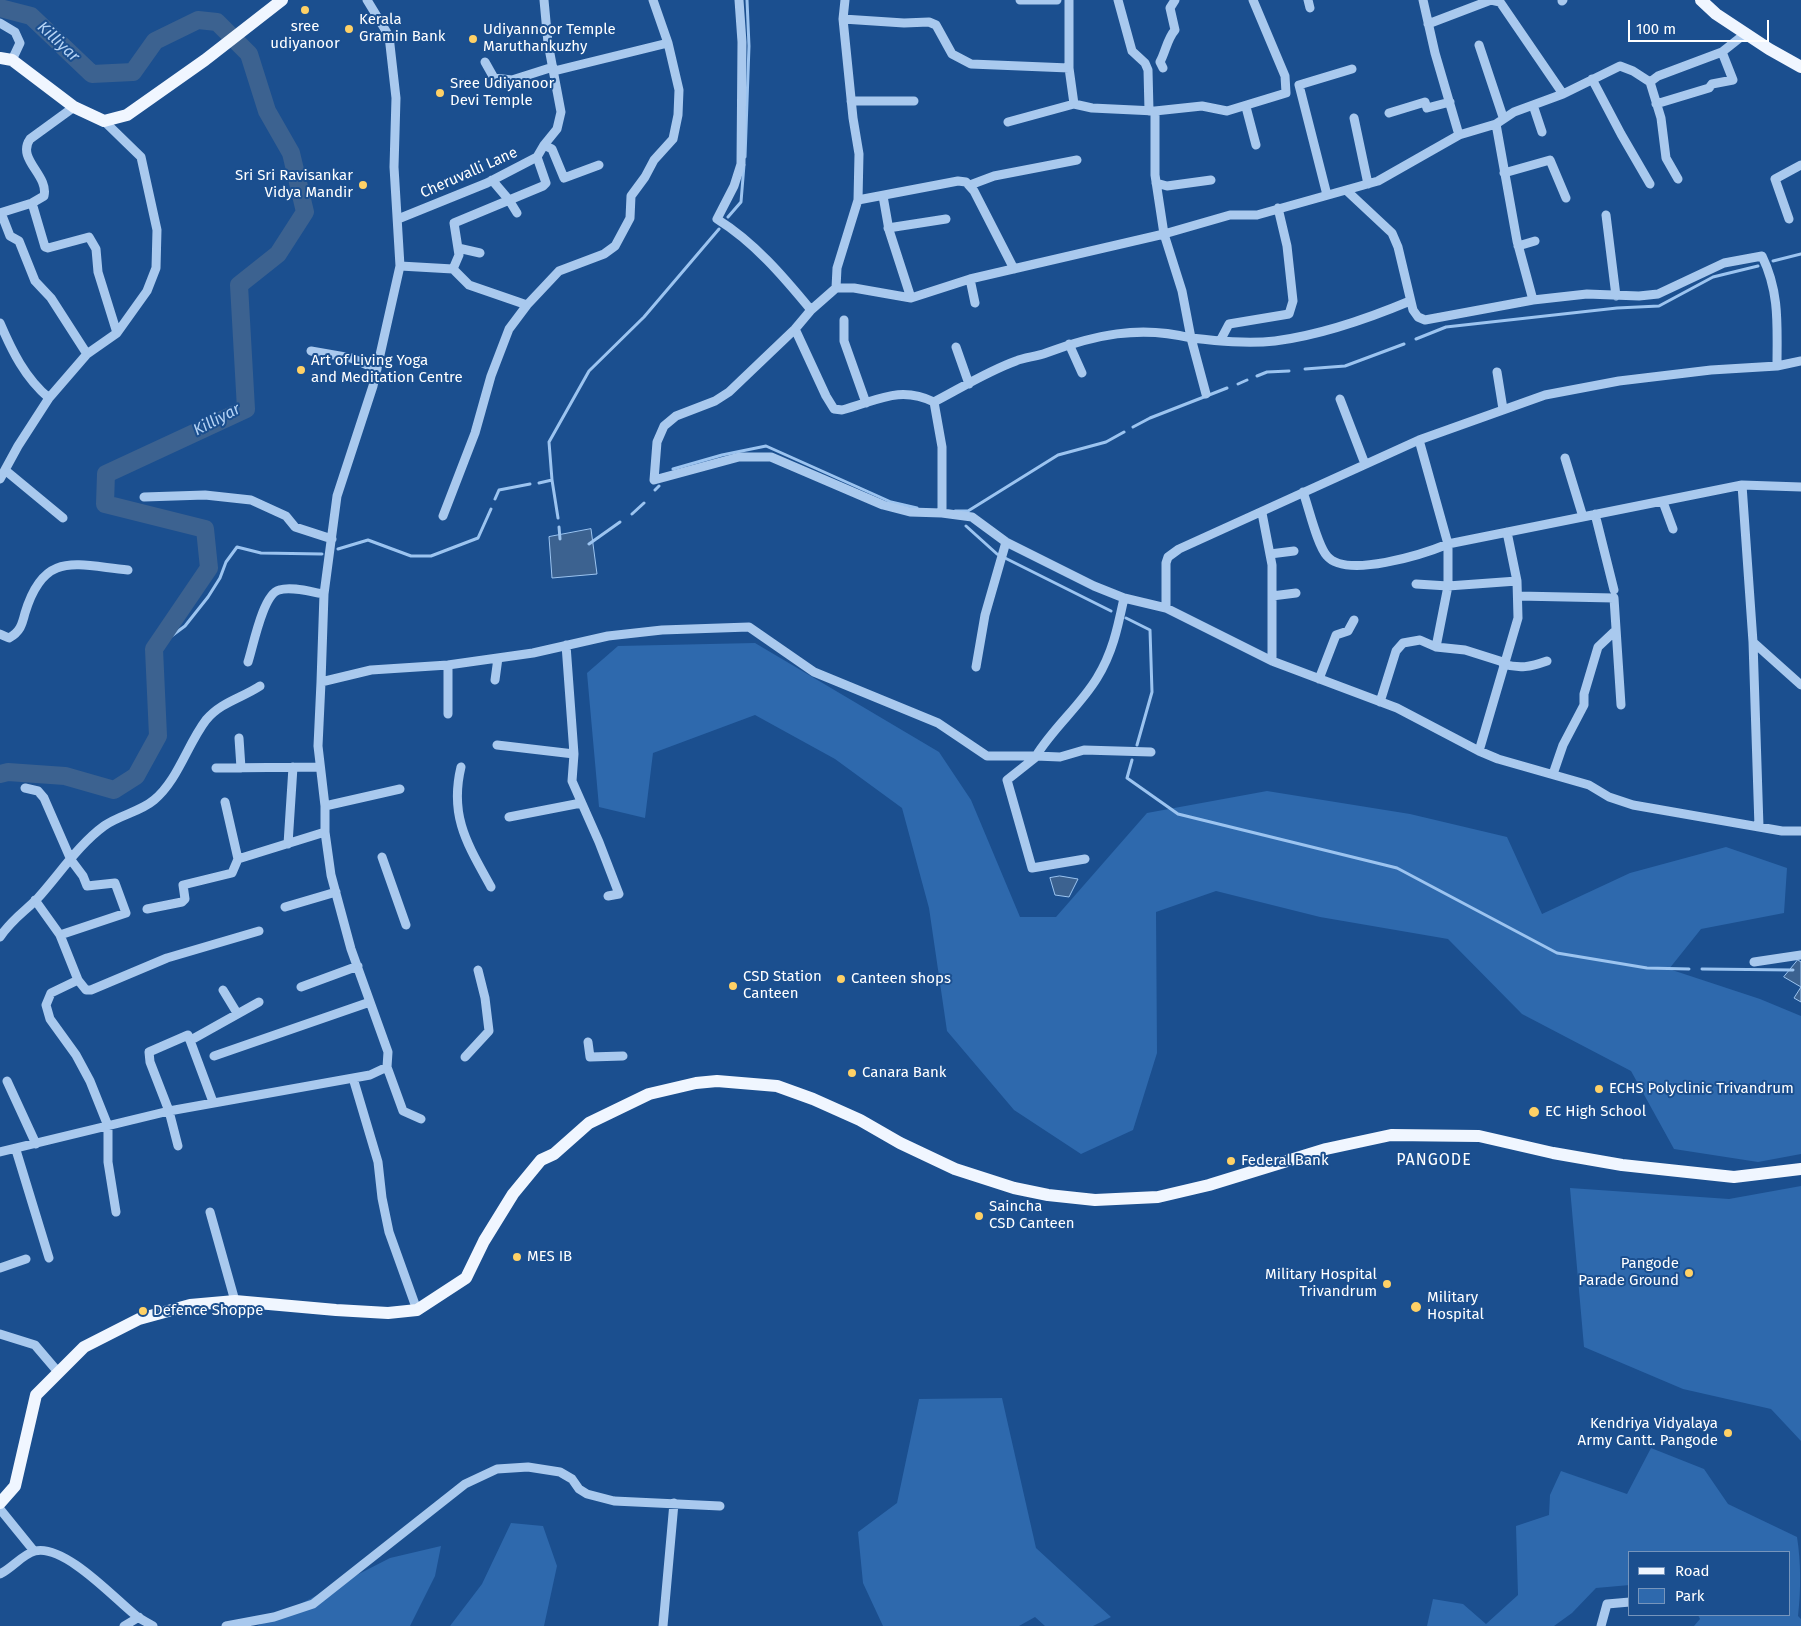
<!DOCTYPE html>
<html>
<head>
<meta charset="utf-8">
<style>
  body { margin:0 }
  #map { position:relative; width:1801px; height:1626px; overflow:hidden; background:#1b4f8f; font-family:"Fira Sans",sans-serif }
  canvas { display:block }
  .legend { position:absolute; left:1628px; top:1551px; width:162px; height:65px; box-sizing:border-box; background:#1b4f8f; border:1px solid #7695bc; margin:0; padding:6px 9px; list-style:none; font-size:15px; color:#fff }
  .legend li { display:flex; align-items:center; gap:10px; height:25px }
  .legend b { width:25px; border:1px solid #7695bc }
  .scale { position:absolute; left:1628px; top:20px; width:141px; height:22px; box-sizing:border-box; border:2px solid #fff; border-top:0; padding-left:6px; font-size:15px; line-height:18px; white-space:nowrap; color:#fff; -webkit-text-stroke:4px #1b4f8f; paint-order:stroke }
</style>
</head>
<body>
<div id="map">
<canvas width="1801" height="1626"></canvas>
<ul class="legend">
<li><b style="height:6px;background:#f0f6ff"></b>Road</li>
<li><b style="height:14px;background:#2e69ad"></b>Park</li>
</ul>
<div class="scale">100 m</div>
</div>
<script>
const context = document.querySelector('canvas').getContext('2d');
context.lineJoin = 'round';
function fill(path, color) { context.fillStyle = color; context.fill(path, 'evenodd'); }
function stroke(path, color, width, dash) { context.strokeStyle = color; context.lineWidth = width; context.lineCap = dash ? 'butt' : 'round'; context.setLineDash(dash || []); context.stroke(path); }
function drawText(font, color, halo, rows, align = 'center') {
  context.font = font + ' "Fira Sans",sans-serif'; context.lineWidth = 4; context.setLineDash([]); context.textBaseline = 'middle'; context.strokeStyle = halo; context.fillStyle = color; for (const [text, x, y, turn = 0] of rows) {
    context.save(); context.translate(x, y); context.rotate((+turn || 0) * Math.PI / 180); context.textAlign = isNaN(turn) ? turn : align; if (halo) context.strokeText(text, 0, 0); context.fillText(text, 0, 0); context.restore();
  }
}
fill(new Path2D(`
  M755,643l184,109 32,48 49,117h36l91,-104 120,-22 143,23 97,23 35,77 88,-41 96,-26 61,21 -3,45 -83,16 -32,40 91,30 41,17v138l-43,8 -84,-13 -43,-78 -109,-57 -74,-75 -128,-22 -104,-26 -60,21 1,141 -24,77 -52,24 -67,-44 -67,-79 -18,-123 -27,-100 -67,-49 -80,-44 -102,38 -8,65 -46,-11 -12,-134 31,-27z
  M1801,1186v255l-30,-32 -88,-20 -99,-42 -14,-159 159,11z
  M1002,1398l34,150 75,69 -18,9h-48l-10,-9 -16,9h-136l-20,-43 -5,-51 39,-29 22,-104z
  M1651,1448l53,21 24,35 69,33c4,25 4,53 1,79l3,3v7h-107l6,-7 -2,-4h92v-63h-160v33l-34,3 -24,25 -18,13h-127l6,-27 30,5 23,20 32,-29 -2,-69 33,-11 1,-20 11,-24 66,23z
  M511,1523l32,3 14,40 -13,60h-94l32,-42z
  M441,1546l-6,30 -25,50h-153l133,-68z`), '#2e69ad');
const water = new Path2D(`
  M591,529l6,45 -45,4 -3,-41z
  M1060,876l18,3 -9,18 -14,-2 -5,-17z
  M1798,960l3,2v40l-7,-4 7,-11 -17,-10z`);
fill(water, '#3c6290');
stroke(water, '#9cc4f0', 1);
stroke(new Path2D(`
  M745,157l4,-111 -2,-46
  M728,217l13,-15 3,-37
  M1773,261l28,-7
  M1416,339l30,-12 171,-19 42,-2 54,-29 45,-11
  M1305,369l40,-3 59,-22
  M1257,376l10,-4 22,-1
  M1238,384l9,-4
  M1133,427l17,-9 77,-30
  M673,469l49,-14 44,-9 125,56 26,6
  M552,480l6,38
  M539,483l13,-3 -3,-38 40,-71 55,-54 75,-88
  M655,490l4,-4
  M495,499l4,-9 31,-6
  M955,511h13l90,-56 48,-13 18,-10
  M632,514l12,-11
  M966,526l31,28 114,57
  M559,527l1,12
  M589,544l31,-22
  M338,549l30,-9 43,16h20l47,-18 13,-29
  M1126,618l24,12 2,62 -15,53
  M154,649l31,-23 23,-29 12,-19 6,-16 11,-15 24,6 61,1
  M1132,760l-5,18 51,36 219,54 160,85 90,15 42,1
  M1702,969l91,1`), '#9cc4f0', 3);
stroke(new Path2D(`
  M0,8l31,8 61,58 41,-2 22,-31 43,-21 19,2 32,32 18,57 24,42 14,59 -27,42 -39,31 7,124 -140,65 -1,30 100,25 4,39 -55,81 4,87 -22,40 -22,14 -49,-14 -57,-4 -8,2`), '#3c6290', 18);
stroke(new Path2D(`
  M739,0l3,42 -1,122 -7,22 -17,33c37,23 66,57 94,91
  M1020,0h37
  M1118,0l14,51 13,12 3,7 1,41
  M1308,0l2,8
  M1423,0l12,53 24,82
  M1562,1l1,-1
  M843,19l61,4 25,-1 7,3 16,29 19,10 98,4
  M0,23l15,9 5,11 -8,17
  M1428,24l63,-24 9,2 63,92
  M1746,33l-24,19 -64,24 -8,6 -17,-11 -13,-5 -57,28 -49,18 -18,12 -37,11 -81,46 -121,34h-27l-66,19 18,57 9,47c-52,-13 -97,-3 -145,15 -10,4 -21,4 -30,8 -28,10 -55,27 -82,41l8,45v66l30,4 34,25 88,44 30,12 42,10 106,53 125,47 82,43 19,8 91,26 20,12 24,8 149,26h19
  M1479,45l24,72
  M485,62l9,16 18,2 41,-13
  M1163,68l-3,-6c6,-11 7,-23 15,-32l-5,-22 5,-8
  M554,71l114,-28
  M1592,79l29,55 29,50
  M1650,82l11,36 5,40 12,21
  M851,101h63
  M1656,104l53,-16 3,-4 21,-4 -11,-28
  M1533,105l9,27
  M1246,107l10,38
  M1155,111l47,-5 25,5 59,-18 -1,-17 -32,-76
  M1389,113l36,-11 2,6 23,-6
  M1354,118l14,66
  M1008,122l66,-18
  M1496,124l21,117 16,59
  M544,145l8,4 12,29 35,-13
  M1504,173l46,-13 16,38
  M492,180l17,20 8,13
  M1156,183l11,3 44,-6
  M970,185l24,-9 83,-16
  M1346,190l46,43 6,14 15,63 5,7 7,3 108,-20 54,-6 52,2 19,-2 66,-31 38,-7c18,37 15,70 15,110l24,-5
  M1327,195l-28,-110 53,-16
  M883,196l6,34 22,68
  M858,200l100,-19 8,1 8,9 40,78
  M32,203l13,44 3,1 41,-11 7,12 2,23 19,61
  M0,213l32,-10 12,-7c5,-21 -28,-37 -14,-57l44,-32
  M1,213l9,23 9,5 16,40 16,17 36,56
  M1606,215l10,81
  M398,219l89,-36 50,-26 7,-12 13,-16 4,-17 -13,-69 -4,-43
  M1789,219l-14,-40 26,-14
  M888,228l58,-9
  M1518,246l17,-5
  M458,248l22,5
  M400,266l53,3 16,16 58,20
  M453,269l6,-14 -5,-32 89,-37 3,-3 -9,-26
  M970,279l5,24
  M836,288l1,-20 21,-68 1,-46 -6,-36 -10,-99 2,-19
  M844,320v21l22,62
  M0,323c12,28 25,55 49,75
  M795,329l31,67 8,13 8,1c35,-9 57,-25 92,-8
  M1220,341l9,-17 60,-10 4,-13 -6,-55 -9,-38
  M1069,344l13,29
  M956,347l13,37
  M311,351l40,7 26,11
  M1497,372l6,37
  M1206,394l-15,-56c27,3 56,6 84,3 47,-6 92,-22 135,-40
  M1340,399l25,65
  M1419,440l29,104 294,-59 59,2
  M1565,458l18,59
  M5,470l58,48
  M0,479l18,-33 31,-48 38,-44 30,-21 30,-42 9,-23 1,-38 -16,-73 -37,-36
  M1742,485l11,157 6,185
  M1303,492c6,16 14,53 24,64 19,23 97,-2 121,-12v42l-12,61
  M144,497l61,-2 46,5 35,16 9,11 37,12
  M1663,502l10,27
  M942,513l-32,-1 -27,-7 -112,-48h-32l-85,23 3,-38 7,-16 12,-10 39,-15 14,-9 66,-63 16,-19 25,-22h18l57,10 59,-19 194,-45 -9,-59v-64l-63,-3 -18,-4 -5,-36v-68
  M1262,513l10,52v96
  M1595,514l19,76
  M443,516l32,-83 16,-57 18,-47 18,-24 32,-34 45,-17 11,-8 15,-28 1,-22 14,-19 9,-17 19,-21 5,-24 1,-25 -11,-47 -15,-43
  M1270,554l24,-3
  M1416,584l32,2 69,-5
  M1272,596l24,-3
  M1518,596l96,2 7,107
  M1124,598c-6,28 -11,54 -27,80 -17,28 -44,50 -61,78l24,1 24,-7 67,2
  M1166,608v-45l2,-6 11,-8 240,-109 126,-45 74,-14 92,-11 66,-4
  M0,634l9,4c11,-6 13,-13 16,-25 19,-63 50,-48 103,-43
  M1753,642l48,43
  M248,662c5,-15 15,-68 31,-72 13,-4 32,2 45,4
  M1503,664c17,5 27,3 44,-3
  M448,665v49
  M976,667l9,-52 21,-73
  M1319,679l17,-44 12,-4 6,-11
  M495,680l3,-22
  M321,682l3,-88 13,-98 36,-110 27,-120 -6,-99 2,-69 -7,-62 -22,-36
  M1380,702l16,-51 7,-8 17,-3 16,7 29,3 38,12
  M239,738l2,30
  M497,745l77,9 -8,-109
  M1479,751l39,-133 -1,-37 -10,-49
  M574,754l-2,27 27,61 20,52 -11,2
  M1036,757l-29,23 25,88 53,-9
  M461,767c-12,50 7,78 30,120
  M216,768l104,-1
  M1553,774l10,-29 21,-40v-11l14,-47 18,-17
  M25,788l13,3 6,7 27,62 12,16 4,10 28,-3 11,30 -66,22
  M225,802l13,57
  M325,806l75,-17
  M509,817l72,-14
  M288,844l5,-77
  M382,857l24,68
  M35,900l25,35 18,45
  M285,907l51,-15
  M147,909l35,-7 3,-3 -2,-14 49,-12 6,-14 87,-27
  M0,937c12,-18 23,-24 37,-38 22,-24 41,-54 67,-73 15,-11 36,-14 50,-26 24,-20 33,-55 52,-80 15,-18 36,-22 54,-34
  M1754,962l47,-7
  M301,987l57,-21
  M223,990l14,23
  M191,1040l68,-38
  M588,1042l2,15 33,-1
  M214,1056l156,-54
  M465,1057l24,-26 -4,-33 -7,-28
  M387,1067l16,44 18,8
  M353,1078l25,84 4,36 7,34 28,78
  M7,1081l29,63
  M178,1146l-9,-35 -19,-49 -1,-10 39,-17 25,67
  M16,1150l33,108
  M0,1152l169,-41 201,-36 17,-8 1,-15 -37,-103 -20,-74 -6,-43v-26l-7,-60 3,-64 50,-12 77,-5 85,-12 75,-17 54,-6 87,-3 65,45 124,51 49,33h49
  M116,1212l-8,-50v-36l-18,-45 -14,-26 -26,-36 -4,-14 5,-12 27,-13 8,10h5l76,-32 92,-27
  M210,1212l25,89
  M0,1268l26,-9
  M0,1334l35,11 23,27
  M0,1509l34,42
  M0,1574c12,-6 23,-20 35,-23 29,-7 78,46 99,63 5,5 13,8 19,12
  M124,1626l15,-9
  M226,1626l48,-9 39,-13 152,-120 32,-15 31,-2 32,5 12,7 7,10 8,5 27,7 106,5
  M663,1626l11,-123
  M1601,1626l6,-22 23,-2`), '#a9c9ee', 9);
stroke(new Path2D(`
  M1701,0l15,14 53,35 32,18
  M0,58l12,2 62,47 30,14 23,-6 78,-55 77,-60
  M0,1503l15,-17 21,-91 48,-48 55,-28 51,-14 45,-4 101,9 52,3 29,-3 49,-32 18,-37 29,-47 28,-34 13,-6 35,-31 60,-29 47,-11 21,-2 60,5 36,13 47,21 40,23 55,26 59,19 34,7 47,5 63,-3 51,-12 117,-36 65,-14 88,1 74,17 69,12 112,12 67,-8`), '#f0f6ff', 12);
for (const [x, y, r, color] of [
  [305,10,5,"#ffd166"],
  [349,29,5,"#ffd166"],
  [473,39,5,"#ffd166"],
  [440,93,5,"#ffd166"],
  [363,185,5,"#ffd166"],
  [301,370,5,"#ffd166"],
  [841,979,5,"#ffd166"],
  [733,986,5,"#ffd166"],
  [852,1073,5,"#ffd166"],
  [1599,1089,5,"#ffd166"],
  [1534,1112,6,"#ffd166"],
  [1231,1161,5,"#ffd166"],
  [979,1216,5,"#ffd166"],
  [517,1257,5,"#ffd166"],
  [1689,1273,5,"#ffd166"],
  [1387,1284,5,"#ffd166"],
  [1416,1307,6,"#ffd166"],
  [143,1311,5,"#ffd166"],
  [1728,1433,5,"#ffd166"]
]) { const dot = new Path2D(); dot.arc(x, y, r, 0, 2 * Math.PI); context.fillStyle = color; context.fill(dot); stroke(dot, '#1b4f8f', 2); }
drawText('15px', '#fff', '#1b4f8f', [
  ["Kerala",359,20],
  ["Gramin Bank",359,37],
  ["sree",305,27,"center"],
  ["udiyanoor",305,44,"center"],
  ["Udiyannoor Temple",483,30],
  ["Maruthankuzhy",483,47],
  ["Sree Udiyanoor",450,84],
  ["Devi Temple",450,101],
  ["Sri Sri Ravisankar",353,176,"right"],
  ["Vidya Mandir",353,193,"right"],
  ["Art of Living Yoga",311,361],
  ["and Meditation Centre",311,378],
  ["CSD Station",743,977],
  ["Canteen",743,994],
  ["Canteen shops",851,979],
  ["Canara Bank",862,1073],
  ["ECHS Polyclinic Trivandrum",1609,1089],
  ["EC High School",1545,1112],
  ["Federal Bank",1241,1161],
  ["Saincha",989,1207],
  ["CSD Canteen",989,1224],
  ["MES IB",527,1257],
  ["Pangode",1679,1264,"right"],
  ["Parade Ground",1679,1281,"right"],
  ["Military Hospital",1377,1275,"right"],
  ["Trivandrum",1377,1292,"right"],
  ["Military",1427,1298],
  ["Hospital",1427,1315],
  ["Defence Shoppe",153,1311],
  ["Kendriya Vidyalaya",1718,1424,"right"],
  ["Army Cantt. Pangode",1718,1441,"right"]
], 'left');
drawText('15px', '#fff', '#1b4f8f', [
  ["Cheruvalli Lane",469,173,-24]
]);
drawText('italic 16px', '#b5d3f5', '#1b4f8f', [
  ["Killiyar",58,42,43],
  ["Killiyar",217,420,-28]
]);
context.letterSpacing = '1px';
drawText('16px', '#fff', '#1b4f8f', [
  ["PANGODE",1434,1161]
]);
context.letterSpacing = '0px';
</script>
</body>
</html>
